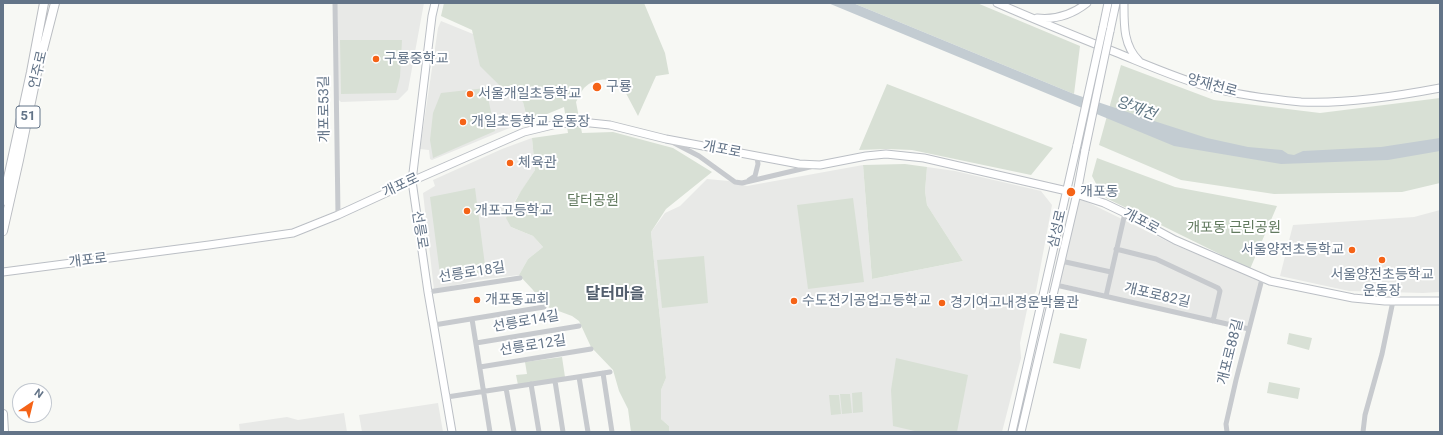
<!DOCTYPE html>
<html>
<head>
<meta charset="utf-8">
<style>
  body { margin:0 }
  #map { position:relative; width:1443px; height:435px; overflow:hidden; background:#f7f8f4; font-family:Roboto,sans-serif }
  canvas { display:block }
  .frame { position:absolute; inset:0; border:4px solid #637488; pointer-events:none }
  .north { position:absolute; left:12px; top:383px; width:40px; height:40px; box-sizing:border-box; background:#fff; border:1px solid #c1c7cf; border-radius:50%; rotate:35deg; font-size:11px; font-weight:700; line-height:16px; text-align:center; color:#637488 }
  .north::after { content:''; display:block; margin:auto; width:14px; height:18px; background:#f56317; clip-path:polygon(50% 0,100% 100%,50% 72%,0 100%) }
</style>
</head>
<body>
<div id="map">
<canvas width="1443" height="435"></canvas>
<div class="frame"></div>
<div class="north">N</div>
</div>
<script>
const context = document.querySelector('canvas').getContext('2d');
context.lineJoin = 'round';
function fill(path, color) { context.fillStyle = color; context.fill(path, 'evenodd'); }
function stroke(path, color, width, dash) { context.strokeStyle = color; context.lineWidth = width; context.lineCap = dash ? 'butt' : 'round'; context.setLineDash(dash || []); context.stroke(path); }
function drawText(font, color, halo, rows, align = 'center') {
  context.font = font + ' Roboto,"Noto Sans KR",sans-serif'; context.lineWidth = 4; context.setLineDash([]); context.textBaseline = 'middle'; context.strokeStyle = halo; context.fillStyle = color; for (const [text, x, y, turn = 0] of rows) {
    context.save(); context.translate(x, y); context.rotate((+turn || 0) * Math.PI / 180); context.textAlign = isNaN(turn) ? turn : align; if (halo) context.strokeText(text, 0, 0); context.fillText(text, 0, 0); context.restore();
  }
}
fill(new Path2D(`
  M337,3h87l-16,87 -10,10 -57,2 -3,-3z
  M441,21l32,13 8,32 19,20 23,16 5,20 -21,7 -75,31 -2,-1 -1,-9 -9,-1 18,-121z
  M532,138l3,32 -22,34 -2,23 22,9 10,11 -15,12 -9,16 -41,5 -44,10 -11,-97 12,-7 -2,-6 69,-31z
  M863,165l9,114 91,-18 -36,-56 -2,-14 2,-24 28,4 86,20 11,14 -16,86 -8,14 -8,38 1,15 -19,74h-333v-6l-8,-7v-29l5,-12 -15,-146 14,-19 15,-7 27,-27 22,2 18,5z
  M1077,197l100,49 83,34 -12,49 -189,-46z
  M1440,210v82l-17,1 -74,-2 -69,-15 13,-51 121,-8z
  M438,403l5,29h-81l-3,-17z
  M344,413l3,19h-107l-1,-8 48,-7 11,3z`), '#e8e9e7');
fill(new Path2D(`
  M444,3h200l21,50 4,21 -13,2 -18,40 -18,-34c-12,-4 -26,-4 -36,6 -3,4 -6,10 -8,14l6,31 31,-1 60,16 39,24 -46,37 -15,23 15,146 -5,12v29l8,7v6h-38l-3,-23 -9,-18 -6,-21 -22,-23 -12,-26 -7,-5 -27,-10 -12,-16 -14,-15 9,-16 15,-12 -10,-11 -22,-9 -5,-9 15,-27 14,-21 -3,-32 36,-5 -4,-26 -36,15 -5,-20 -23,-16 -20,-20 -8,-36 -31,-14z
  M853,3h124l103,43 -6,48z
  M340,40h62l-2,37 -4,16 -55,1z
  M1121,65l93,35 106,13 120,-15v85l-38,9 -128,2 -93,-14 -82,-35z
  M887,84l166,64 -22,27 -119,-25 -25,-1 -28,1z
  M486,88l9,43 -62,27 -3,-18 3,-27 8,-20z
  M1097,158l78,29 102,19 -27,63 -144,-71 -4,-3 -10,-19z
  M905,164l22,3 -2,24 2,14 36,56 -91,18 -9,-114z
  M475,188l11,85 -45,9 -11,-85z
  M853,198l11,84 -56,7 -11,-84z
  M704,256l4,47 -46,5 -5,-48z
  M1060,333l27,6 -7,30 -27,-6z
  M1289,333l23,5 -3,12 -22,-6z
  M562,357l3,20 -47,8 -2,-10 11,-1 -2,-12z
  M896,358l72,17 -11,57h-38l-26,-6 -2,-36z
  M1269,382l31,6 -2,11 -31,-6z
  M862,392l1,20 -10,1 -1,-20z
  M840,394h10l2,19 -10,1z
  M829,395h10l2,19 -10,1z`), '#d8e0d5');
fill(new Path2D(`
  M828,3h25l221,91 80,27 53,17 41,9 34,3 6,4 6,1 9,-4 78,-4 59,-9v13l-52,9 -107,4 -107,-18z`), '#c3ccd2');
const secondary = new Path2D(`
  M435,3l-3,13 -20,165 16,111 24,140
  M997,3c39,17 78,33 118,49 30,12 61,26 93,35 30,8 62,12 93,15 43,2 97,-6 139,-14
  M1124,3c0,21 -1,42 15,58
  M1037,18c18,2 36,-4 50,-15
  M1103,27l5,-24
  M1110,31l6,-28
  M3,272l206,-27 84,-12 45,-18 74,-34 112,-49 33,-8 24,-2 29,3 56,14 133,25 21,1 46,-9 20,-2 38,4 143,33 37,12 21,10 50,27 95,41 83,17 32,3h55
  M1012,432l65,-287
  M1021,432l56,-239 8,-43`);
const primary = new Path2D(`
  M3,201l28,-129 13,-69
  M3,231l16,-71 18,-87 18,-70
  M3,414l1,18`);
stroke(secondary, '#bbbfc5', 9);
stroke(primary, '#babdc2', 10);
stroke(new Path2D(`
  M335,3l3,212
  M674,143l25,13 36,26 7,1 72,-17
  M749,180l6,-4 3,-12 -1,-7
  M1116,249l40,10 62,29 2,3 -7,30
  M1061,261l50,11
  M1056,285l193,44
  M428,292l92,-14
  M1106,296l19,-83
  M472,319l18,113
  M434,325l110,-18
  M476,343l103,-17
  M480,367l111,-18
  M603,373l9,59
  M579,377l9,55
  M555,381l8,51
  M531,384l8,48
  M506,388l8,44
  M447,397l163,-25
  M1227,432l-1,-8 10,-44 26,-101
  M1363,432l2,-17 17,-61 11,-53`), '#c7cace', 5);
stroke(secondary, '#fff', 7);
stroke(primary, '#fff', 8);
const secondaryBridge = new Path2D(`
  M1077,145l26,-118
  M1085,150l25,-119`);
stroke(secondaryBridge, '#bbbfc5', 9, []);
stroke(secondaryBridge, '#fff', 7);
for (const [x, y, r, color] of [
  [376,59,4,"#f56317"],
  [597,87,5,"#f56317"],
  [470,94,4,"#f56317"],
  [463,122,4,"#f56317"],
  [510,163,4,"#f56317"],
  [1071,192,5,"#f56317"],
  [467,211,4,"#f56317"],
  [1352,250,4,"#f56317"],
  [1382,260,4,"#f56317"],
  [477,300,4,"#f56317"],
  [794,301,4,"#f56317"],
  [942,303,4,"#f56317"]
]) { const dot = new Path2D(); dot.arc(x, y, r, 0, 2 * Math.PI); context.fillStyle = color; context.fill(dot); stroke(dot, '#fff', 1.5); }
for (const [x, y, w] of [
  [28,117,24]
]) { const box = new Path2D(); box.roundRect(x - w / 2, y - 11, w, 22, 3); context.fillStyle = '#fff'; context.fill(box); stroke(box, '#637488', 1); }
drawText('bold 13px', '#637488', null, [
  ["51",28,117]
]);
drawText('14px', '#637488', '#fff', [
  ["구룡중학교",384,59],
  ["구룡",606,87],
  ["서울개일초등학교",478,94],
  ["개일초등학교 운동장",471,122],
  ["체육관",518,163],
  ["개포동",1080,192],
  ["개포고등학교",475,211],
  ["서울양전초등학교",1344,250,"right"],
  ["서울양전초등학교",1382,275,"center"],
  ["운동장",1382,291,"center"],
  ["개포동교회",485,300],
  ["수도전기공업고등학교",802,301],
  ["경기여고내경운박물관",950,303]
], 'left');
drawText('14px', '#637488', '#fff', [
  ["언주로",39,70,-77],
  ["양재천로",1212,86,15],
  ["개포로53길",325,109,-91],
  ["개포로",722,150,11],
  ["개포로",401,186,-25],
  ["개포로",1141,222,28],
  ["삼성로",1058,229,-77],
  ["선릉로",419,230,81],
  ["개포로",88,261,-7],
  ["선릉로18길",472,273,-9],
  ["개포로82길",1157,296,13],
  ["선릉로14길",526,322,-10],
  ["선릉로12길",533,346,-9],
  ["개포로88길",1231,352,-76]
]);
drawText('14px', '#627a5f', '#fff', [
  ["달터공원",593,201],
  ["개포동 근린공원",1234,228]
]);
drawText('italic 15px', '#5f7684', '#fff', [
  ["양재천",1136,109,21]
]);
drawText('bold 16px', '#525e6d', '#fff', [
  ["달터마을",615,295]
]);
</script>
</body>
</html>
